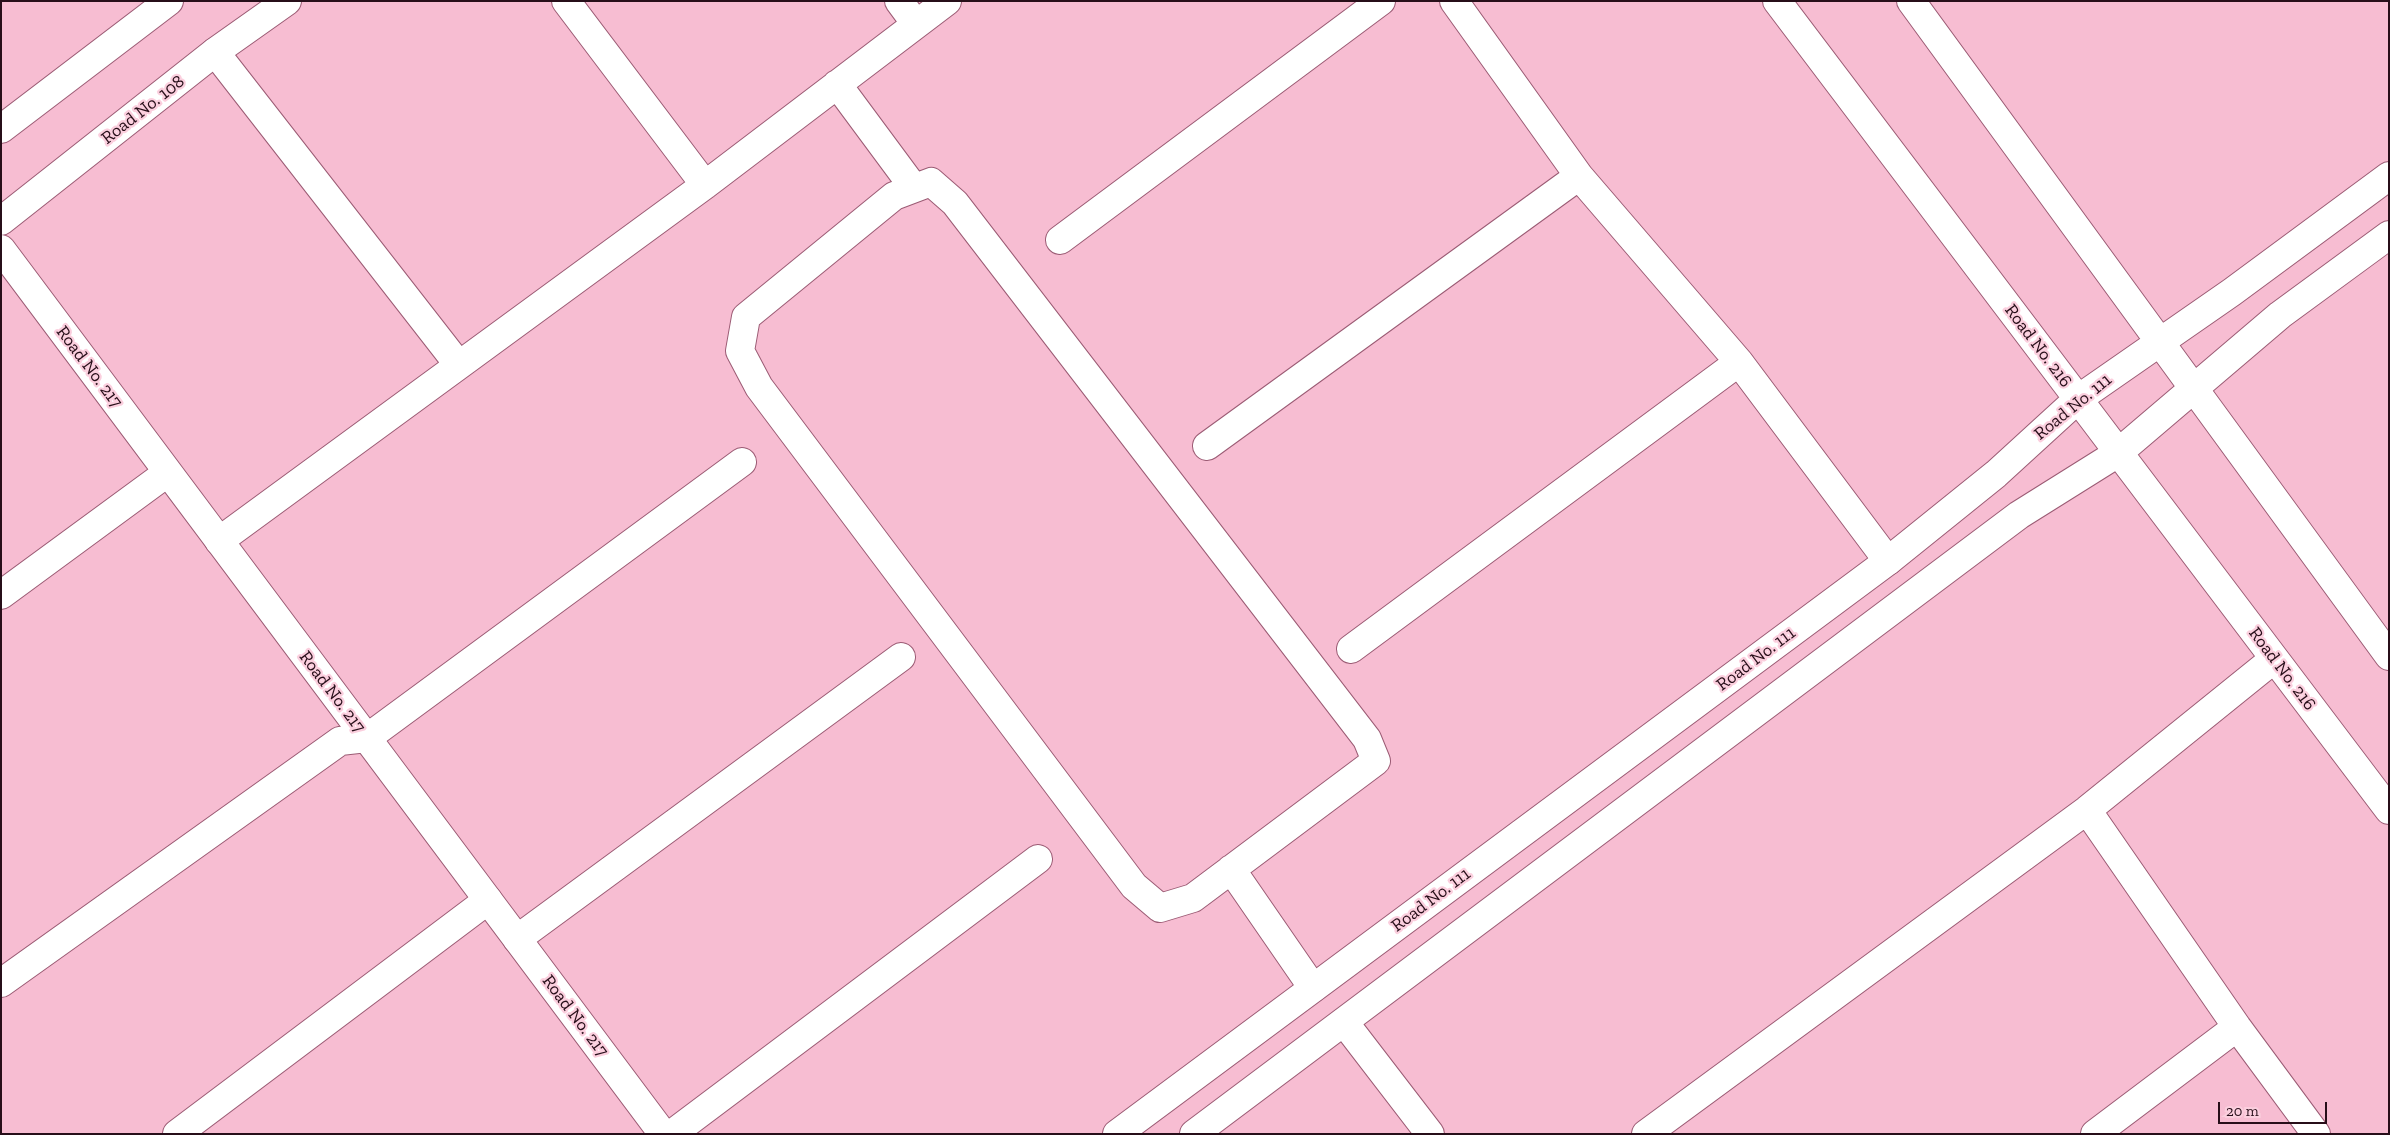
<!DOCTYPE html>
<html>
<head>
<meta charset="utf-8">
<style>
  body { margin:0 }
  #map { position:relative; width:2390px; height:1135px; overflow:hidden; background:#f7bdd2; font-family:"Zilla Slab",serif }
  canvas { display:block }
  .frame { position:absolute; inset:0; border:2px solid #270e19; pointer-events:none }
  .scale { position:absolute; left:2218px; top:1102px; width:109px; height:22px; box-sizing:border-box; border:2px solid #270e19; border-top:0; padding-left:6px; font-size:15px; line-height:18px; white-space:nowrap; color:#270e19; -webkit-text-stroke:4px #fbcfde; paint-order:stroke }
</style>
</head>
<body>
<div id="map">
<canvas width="2390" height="1135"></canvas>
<div class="frame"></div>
<div class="scale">20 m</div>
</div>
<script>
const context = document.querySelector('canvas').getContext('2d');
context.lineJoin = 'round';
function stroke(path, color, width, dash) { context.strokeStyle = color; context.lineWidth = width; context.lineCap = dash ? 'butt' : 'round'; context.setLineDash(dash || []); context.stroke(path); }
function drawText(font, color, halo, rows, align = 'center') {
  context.font = font + ' "Zilla Slab",serif'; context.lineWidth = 4.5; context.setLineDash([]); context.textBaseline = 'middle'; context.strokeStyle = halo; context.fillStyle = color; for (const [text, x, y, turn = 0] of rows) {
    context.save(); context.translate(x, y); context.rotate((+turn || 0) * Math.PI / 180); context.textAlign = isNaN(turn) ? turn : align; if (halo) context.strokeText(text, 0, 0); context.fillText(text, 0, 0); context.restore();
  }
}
const street = new Path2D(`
  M566,1l139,184
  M899,1l17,23
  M1454,1l125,175 160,186 149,199
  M215,52l243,312
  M837,84l77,104
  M931,182l24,21 412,536 9,22 -183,137 -33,10 -26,-22 -375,-499 -19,-36 6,-34 148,-121z
  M1060,240l321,-239
  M1207,446l372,-270
  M219,541l486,-356 242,-184
  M1,595l166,-122
  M1351,649l388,-287
  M2087,810l150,217 79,107
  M1231,869l82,119
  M517,939l384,-282
  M1,983l339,-242 27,-3 375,-276
  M1344,1022l86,112
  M177,1134l311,-234
  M672,1134l366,-275
  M1646,1134l441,-324 187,-151
  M2095,1134l142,-107`);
const secondary = new Path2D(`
  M1777,1l612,809
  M1911,1l478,655
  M1,129l168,-128
  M1,221l214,-169 72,-51
  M1,249l662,885
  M1117,1134l771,-573 108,-87 82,-75 154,-107 157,-116
  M1194,1134l825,-619 99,-62 162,-138 109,-80`);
stroke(street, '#9b5b74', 30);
stroke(secondary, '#9b5b74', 30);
stroke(street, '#fff', 28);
stroke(secondary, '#fff', 28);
drawText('18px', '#270e19', '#fbcfde', [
  ["Road No. 108",143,110,-38],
  ["Road No. 216",2038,346,53],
  ["Road No. 217",89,367,53],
  ["Road No. 111",2073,407,-39],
  ["Road No. 111",1756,659,-37],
  ["Road No. 216",2282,669,53],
  ["Road No. 217",332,692,53],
  ["Road No. 111",1431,900,-37],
  ["Road No. 217",575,1016,53]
]);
</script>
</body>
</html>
